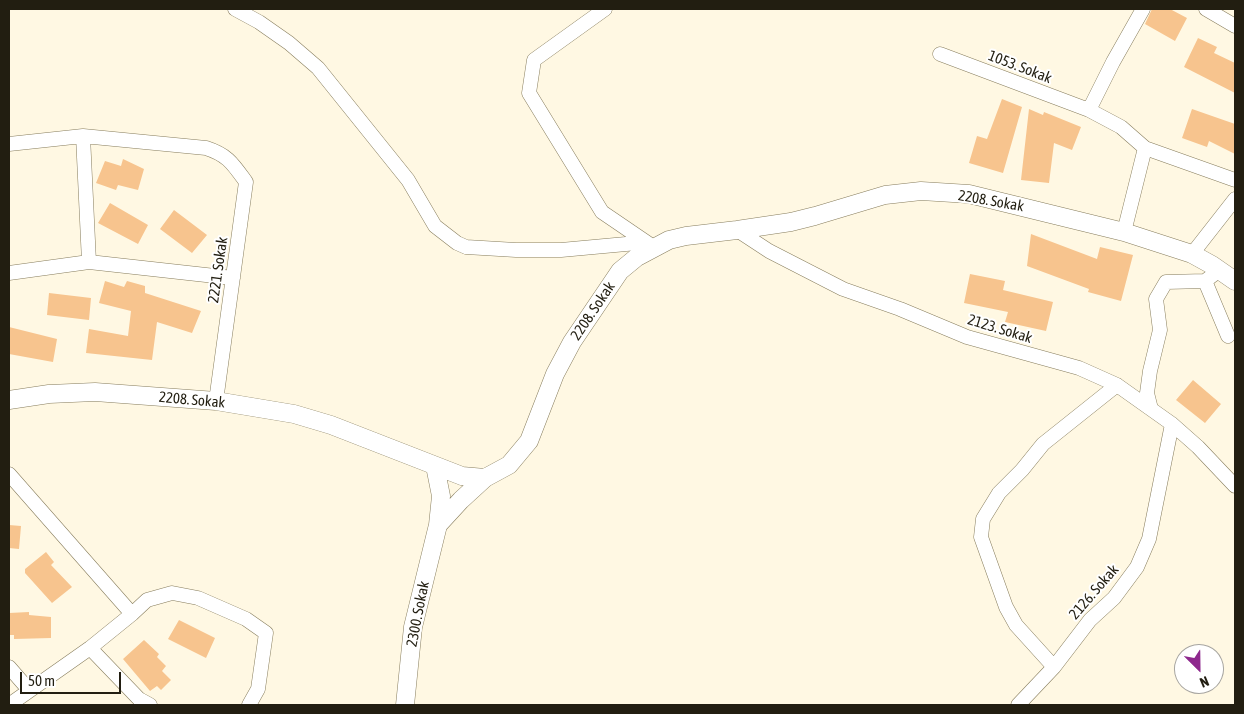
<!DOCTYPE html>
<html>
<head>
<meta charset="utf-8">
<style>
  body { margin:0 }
  #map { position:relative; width:1244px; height:714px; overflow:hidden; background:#fff8e3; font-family:"Asap Condensed",sans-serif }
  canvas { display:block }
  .frame { position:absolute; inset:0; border:10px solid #221e11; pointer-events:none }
  .north { position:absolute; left:1174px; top:644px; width:50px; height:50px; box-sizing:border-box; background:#fff; border:1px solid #a7a5a0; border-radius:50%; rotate:157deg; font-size:14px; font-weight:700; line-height:20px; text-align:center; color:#221e11 }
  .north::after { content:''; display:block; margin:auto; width:18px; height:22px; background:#8e288d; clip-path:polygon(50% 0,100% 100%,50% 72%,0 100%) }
  .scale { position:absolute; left:20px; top:672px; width:101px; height:22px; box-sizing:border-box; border:2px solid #221e11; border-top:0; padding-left:6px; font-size:15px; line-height:18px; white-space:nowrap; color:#221e11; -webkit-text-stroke:4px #fff; paint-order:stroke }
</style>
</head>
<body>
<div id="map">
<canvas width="1244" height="714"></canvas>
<div class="frame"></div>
<div class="north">N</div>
<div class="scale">50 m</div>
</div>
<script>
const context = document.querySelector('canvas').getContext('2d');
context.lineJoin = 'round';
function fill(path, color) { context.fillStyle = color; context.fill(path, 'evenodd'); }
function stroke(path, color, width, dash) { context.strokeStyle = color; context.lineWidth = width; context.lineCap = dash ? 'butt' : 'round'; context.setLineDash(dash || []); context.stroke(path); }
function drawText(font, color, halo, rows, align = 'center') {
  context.font = font + ' "Asap Condensed",sans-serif'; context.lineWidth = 4; context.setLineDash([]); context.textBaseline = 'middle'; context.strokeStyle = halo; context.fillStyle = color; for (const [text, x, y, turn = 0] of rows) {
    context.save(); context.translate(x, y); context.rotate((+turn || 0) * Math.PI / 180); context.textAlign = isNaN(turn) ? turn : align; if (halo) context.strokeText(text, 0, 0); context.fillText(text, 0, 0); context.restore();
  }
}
fill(new Path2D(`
  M1152,9h18l17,9 -12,23 -30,-17z
  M1198,38l19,9 -3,6 21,10v30l-51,-26z
  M1002,99l20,8 -19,66 -34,-10 8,-27 10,3z
  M1029,109l14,6 1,-3 37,15 -9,23 -18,-7 -5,40 -28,-3z
  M1192,109l43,15v30l-26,-13 -2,6 -25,-9z
  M123,159l21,10 -6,21 -20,-5 -2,5 -20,-7 9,-22 16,5z
  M110,203l38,22 -10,19 -40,-21z
  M174,210l33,25 -15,18 -32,-24z
  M1031,234l66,25 3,-12 33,8 -12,46 -33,-9 1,-3 -62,-23z
  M970,274l35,7 -2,9 50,12 -7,29 -41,-9 3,-10 -44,-9z
  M105,281l19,6 3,-6 18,5v7l56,18 -9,22 -35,-11 -5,38 -66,-7 3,-24 39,7 3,-25 -32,-8z
  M49,293l42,5 -2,22 -42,-5z
  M9,327l48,12 -4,23 -44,-8z
  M1193,380l28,24 -16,19 -29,-23z
  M9,525l12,1 -2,23 -10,-1z
  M46,552l8,10 -3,3 21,22 -20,16 -27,-30v-4z
  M29,612v3l22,2v21l-37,1v-4h-5v-22z
  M179,620l36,18 -9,20 -38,-19z
  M144,640l15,14 -2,3 9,9 -4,5 9,9 -10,10 -4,-4 -7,5 -27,-32z`), '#f7c48e');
const minor = new Path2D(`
  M235,9l24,13 30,21 29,25 90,112 27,46 22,17 9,4 50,3h45l76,-7 17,4
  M605,9l-71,51 -5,33 73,119 47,32
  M1206,9l29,17
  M940,54l149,56
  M9,144l74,-8
  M1145,148l90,32
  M737,230l32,21 74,38 57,20 67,28 112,31 38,17 55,39 26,23 37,39
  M1124,232l21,-84 -24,-21 -32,-17 24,-48 30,-53
  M1192,254l43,-55
  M89,262l-6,-126 123,12c22,7 27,16 40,34l-30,219
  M9,273l80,-11 144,16
  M1213,275l-8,6 23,55
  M1151,409l-4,-16 3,-22 10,-41 -4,-31 10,-17 39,-1
  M9,474l123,140 -42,34 -81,57
  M132,614l15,-14 25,-7 26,5 48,21 20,14 -8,56 -9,16
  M90,648l49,51 11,6
  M9,667l20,23
  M1054,667l-38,-42 -10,-18 -25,-70 2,-18 16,-26 23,-23 21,-26 74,-59
  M1018,705l36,-38 36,-47 24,-22 23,-31 12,-28 23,-115`);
const tertiary = new Path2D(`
  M9,400l40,-6 46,-2 121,9 78,13 37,11 131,51 23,2 24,-13 20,-24 26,-67 17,-32 48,-71 17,-14 32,-17 17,-4 51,-6 54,-8 24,-6 70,-21 36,-4 48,3 155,38 68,22 20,11 23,16
  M438,525l23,-25 24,-22
  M405,705l8,-78 25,-102 3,-29 -6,-30`);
stroke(minor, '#877d5d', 15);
stroke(tertiary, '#877d5d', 19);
stroke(minor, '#fff', 14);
stroke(tertiary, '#fff', 18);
drawText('15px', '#221e11', '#fff', [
  ["1053. Sokak",1020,67,21],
  ["2208. Sokak",991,201,10],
  ["2221. Sokak",218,270,-82],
  ["2208. Sokak",593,311,-56],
  ["2123. Sokak",1000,329,17],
  ["2208. Sokak",192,400,5],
  ["2126. Sokak",1094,592,-49],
  ["2300. Sokak",418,614,-79]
]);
</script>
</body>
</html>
